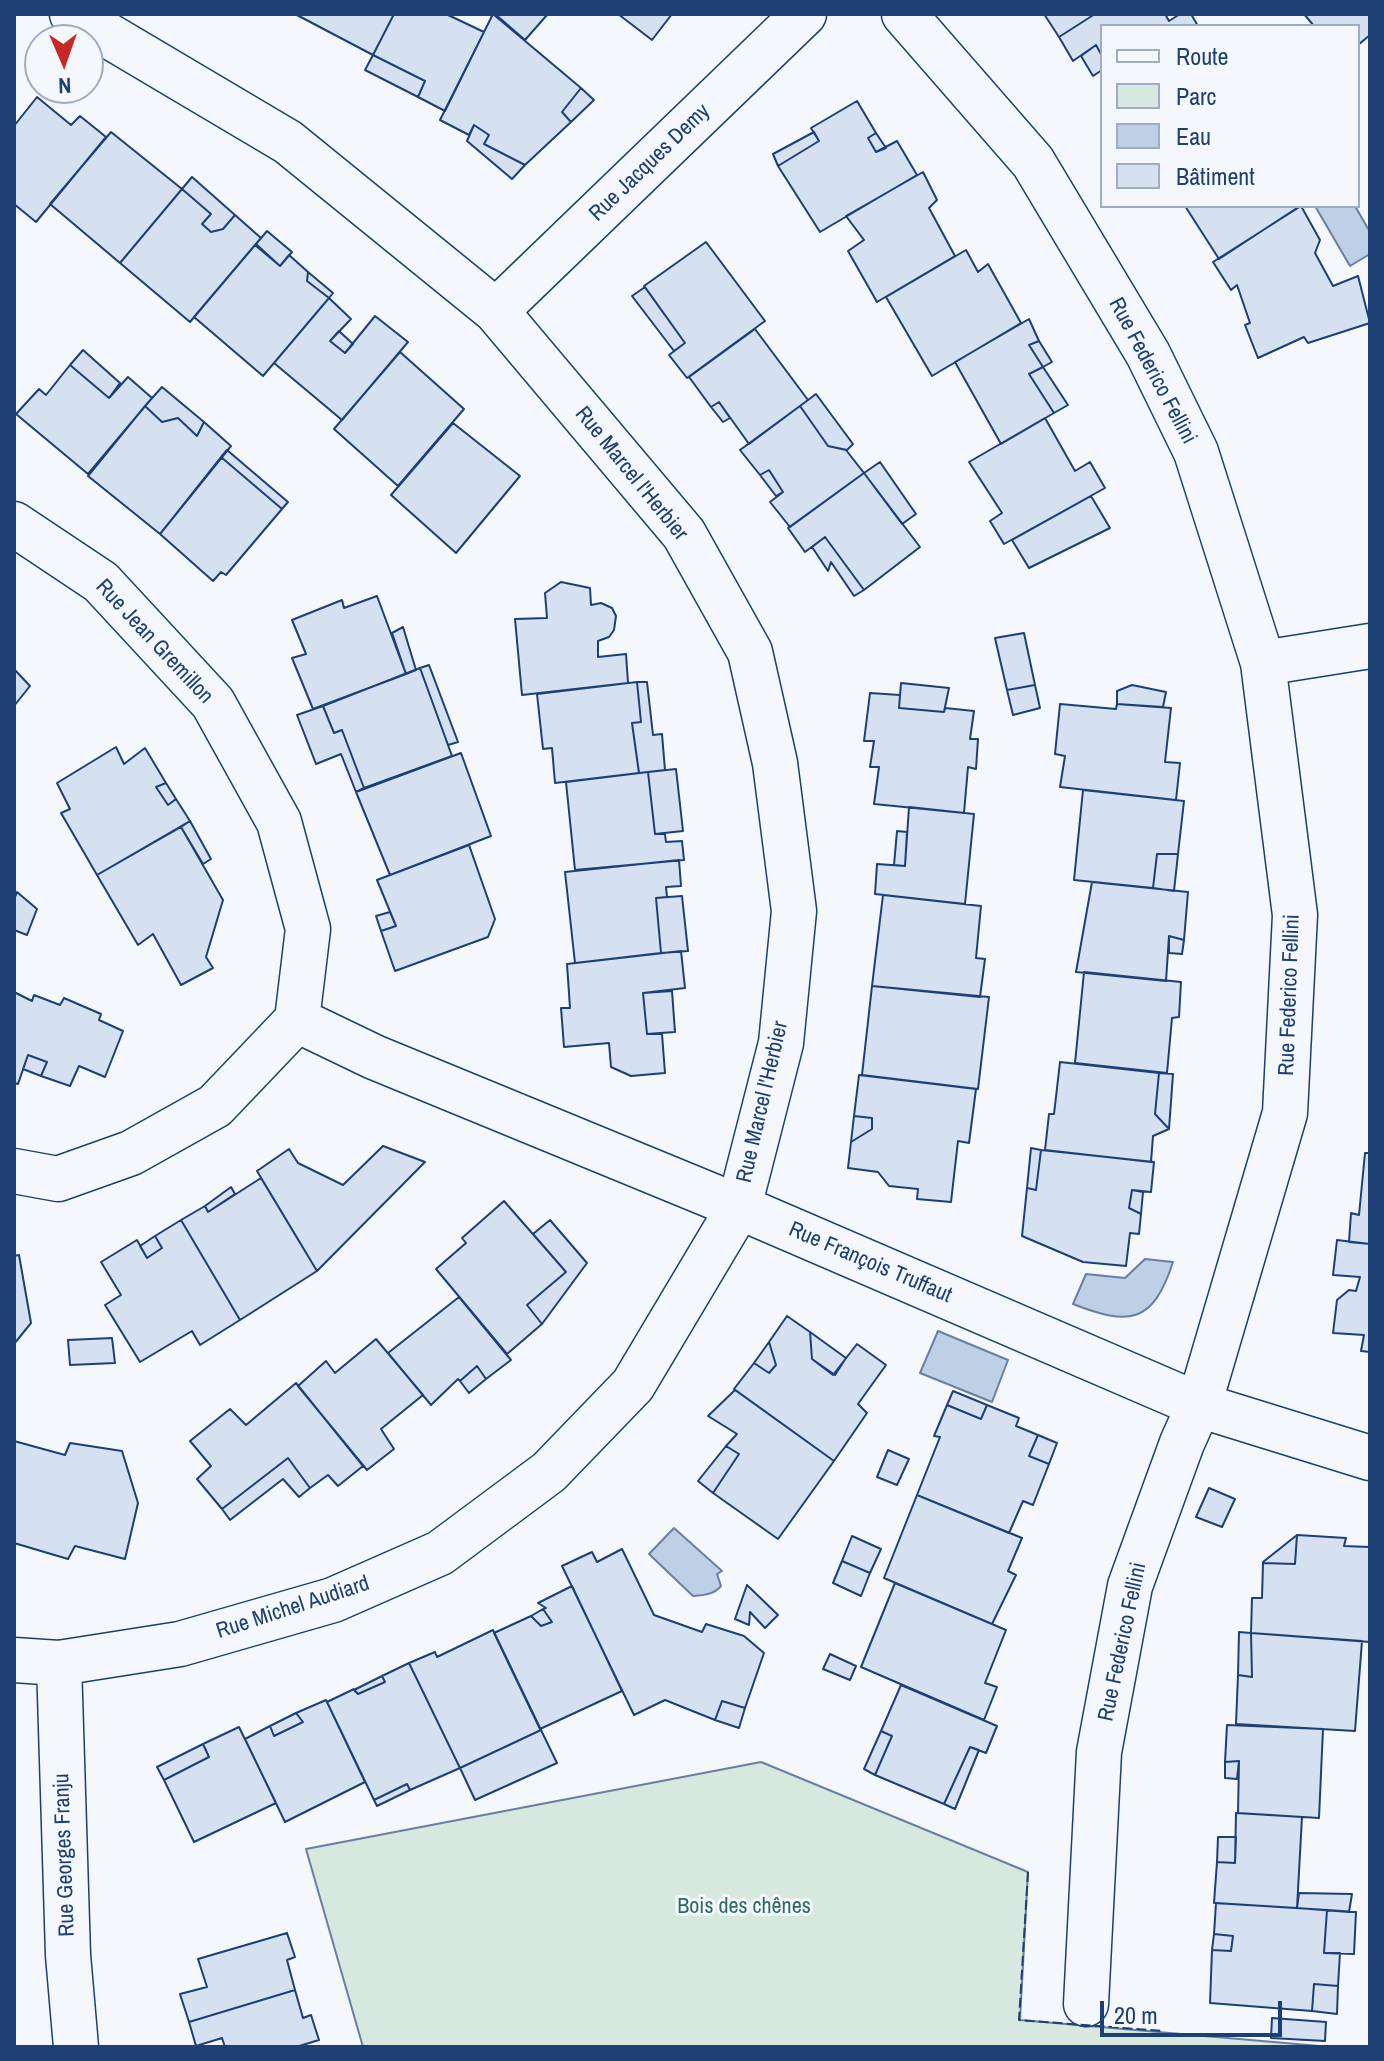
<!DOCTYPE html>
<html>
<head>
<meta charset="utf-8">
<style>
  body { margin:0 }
  #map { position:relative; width:1384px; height:2061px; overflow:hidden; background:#f4f7fb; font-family:"Archivo Narrow",sans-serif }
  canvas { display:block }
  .frame { position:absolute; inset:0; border:16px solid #1d3f73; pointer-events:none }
  .legend { position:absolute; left:1100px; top:24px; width:260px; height:184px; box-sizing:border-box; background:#f4f7fb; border:2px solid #9eadc5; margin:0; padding:10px 14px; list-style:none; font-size:24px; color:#1d3f73 }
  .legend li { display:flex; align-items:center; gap:16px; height:40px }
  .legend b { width:40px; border:2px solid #9eadc5 }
  .north { position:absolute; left:24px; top:24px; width:80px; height:80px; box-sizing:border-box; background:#f4f7fb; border:2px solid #9eadc5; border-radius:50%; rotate:178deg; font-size:22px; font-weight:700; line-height:32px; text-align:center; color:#1d3f73 }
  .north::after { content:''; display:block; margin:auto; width:28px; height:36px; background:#c62828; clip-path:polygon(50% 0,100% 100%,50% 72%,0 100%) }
  .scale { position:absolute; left:1100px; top:2001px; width:182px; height:36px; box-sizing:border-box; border:4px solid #1d3f73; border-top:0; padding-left:10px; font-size:24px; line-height:28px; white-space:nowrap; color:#1d3f73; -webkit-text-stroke:6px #f4f7fb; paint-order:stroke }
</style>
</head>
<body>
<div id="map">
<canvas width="1384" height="2061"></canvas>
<div class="frame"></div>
<ul class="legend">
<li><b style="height:10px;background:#f4f7fb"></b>Route</li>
<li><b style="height:22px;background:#d7e8df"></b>Parc</li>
<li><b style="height:22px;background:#bed0e5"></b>Eau</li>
<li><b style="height:22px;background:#d5e0f0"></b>Bâtiment</li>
</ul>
<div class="north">N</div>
<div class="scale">20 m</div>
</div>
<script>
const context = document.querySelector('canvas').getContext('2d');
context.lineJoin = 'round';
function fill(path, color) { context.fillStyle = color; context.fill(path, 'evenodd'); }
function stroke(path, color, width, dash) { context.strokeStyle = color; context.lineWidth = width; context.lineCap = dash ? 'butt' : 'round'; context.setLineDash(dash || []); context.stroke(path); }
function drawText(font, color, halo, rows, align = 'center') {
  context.font = font + ' "Archivo Narrow",sans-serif'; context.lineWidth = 6; context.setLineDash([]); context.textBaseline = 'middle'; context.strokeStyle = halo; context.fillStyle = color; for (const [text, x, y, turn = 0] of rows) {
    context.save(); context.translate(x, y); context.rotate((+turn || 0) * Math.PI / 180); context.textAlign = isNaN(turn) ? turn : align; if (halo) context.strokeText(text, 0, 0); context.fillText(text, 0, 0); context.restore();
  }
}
const green = new Path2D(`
  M761,1762l267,110 -8,148 311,27h-968l-57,-198z`);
fill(green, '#d7e8df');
stroke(green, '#687fa3', 2);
const water = new Path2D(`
  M1315,206h40l15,26v22l-20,12z
  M1145,1259l28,3c-20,62 -44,64 -100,42l13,-30 39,4z
  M938,1331l70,29 -16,42 -72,-29z
  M674,1528l48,43 -5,3 4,12c-8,9 -17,9 -28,10l-44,-42z`);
fill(water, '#bed0e5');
stroke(water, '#687fa3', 2);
const building = new Path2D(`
  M295,14h99l-21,41z
  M394,14h52l38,18 -39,79 -27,-14 7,-16 -52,-26z
  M493,14l88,74 -19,24 9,10 -46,43 -41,-21 5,-9 -15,-10 -5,10 -29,-15z
  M495,14h51l1,1 -22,25z
  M618,14h54l-20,26z
  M1044,14h51l-36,23z
  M1095,14h70l4,7 11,-7h11l7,12h-96v30l-6,-11 -23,16 -14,-24z
  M1304,14h66v21l-12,10v-19h-44z
  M1096,45l6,11v14l-9,6 -12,-20z
  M373,55l52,26 -7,16 -53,-27z
  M581,88l13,12 -23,22 -9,-10z
  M37,97l34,28 9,-9 26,21 -70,85 -22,-18v-78z
  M857,101l19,32 -8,5 8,14 21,-11 20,34 -97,57 -42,-66 41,-25 -8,-13z
  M474,125l15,10 -5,9 41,21 -13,14 -45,-38z
  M111,132l71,57 -62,74 -70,-59z
  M814,132l5,9 -41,25 -5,-12z
  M876,133l10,15 -10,4 -8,-14z
  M923,172l14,28 -8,8 26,48 -78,46 -29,-51 16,-11 -18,-24z
  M192,177l43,38 -12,14 -12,3 -9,-8 9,-10 -29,-25z
  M182,189l29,25 -9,10 9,8 12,-3 12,-14 26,23 -71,84 -70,-59z
  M1185,206h115l-81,53z
  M1301,206l19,34 -5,13 18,33 25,-10 12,47 -62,20 -4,-6 -46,21 -13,-33 5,-2 -13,-38 -6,5 -18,-28z
  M267,231l25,21 -12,14 -24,-22z
  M706,242l59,79 -78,57 -18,-23 16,-12 -41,-57z
  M255,245l25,21 9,-11 19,17 -1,9 22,17 -66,78 -69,-59z
  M966,250l12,22 10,-8 33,59 -89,53 -46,-79z
  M308,272l25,21 -4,5 -22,-17z
  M645,287l40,56 -11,8 -42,-55z
  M329,298l22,21 -21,22 15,12 30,-37 33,26 -66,78 -68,-57z
  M1029,319l10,22 -10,4 14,22 -14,7 25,39 -53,31 -46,-82z
  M755,329l53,71 -59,44 -30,-42 -8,5 -22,-30z
  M339,331l14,13 -8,9 -15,-12z
  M1039,341l13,21 -9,5 -14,-22z
  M83,350l37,33 -11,15 -39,-33z
  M400,352l64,57 -66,77 -64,-57z
  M70,365l39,33 19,-21 24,21 -64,76 -72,-60 23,-25 7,6z
  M1043,367l25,38 -14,8 -25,-39z
  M162,387l42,35 -7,14 -19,-18 -16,4 -17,-16z
  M816,394l37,50 -6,6 -19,-4 -28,-40z
  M719,402l11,16 -7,4 -12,-15z
  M145,406l17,16 16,-4 19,18 7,-14 27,24 -71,88 -72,-58z
  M800,406l28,40 18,4 18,23 -74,54 -20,-25 13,-10 -14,-22 -9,5 -20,-25z
  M1045,418l30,53 15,-9 15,26 -101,56 -14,-23 12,-8 -33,-51z
  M453,423l67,53 -64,77 -65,-58z
  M227,450l61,52 -6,7 -61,-52z
  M221,457l61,52 -56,66 -5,-3 -8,9 -53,-47z
  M880,462l36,52 -14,10 -38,-51z
  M769,470l14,22 -7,4 -16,-21z
  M864,473l56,74 -56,43 -39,-53 -20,15 -17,-24z
  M1091,496l19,32 -81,40 -17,-28z
  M825,537l39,53 -10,6 -23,-34 -3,9 -16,-24z
  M561,582l29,6 1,17 10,-2 11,5 4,8 -2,14 -5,7 -11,4v16l28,-3 2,29 -106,12 -7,-76 32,-1 -2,-25z
  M377,596l29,78 -93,35 -21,-51 14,-4 -14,-34 50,-20 2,8z
  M403,627l13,43 -10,4 -14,-41z
  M1024,633l11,52 -28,5 -12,-52z
  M429,665l29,77 -10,3 -28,-77z
  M420,668l32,88 -88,32 -22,-58 -8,3 -11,-27z
  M14,669l16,17 -16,20z
  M637,682l4,40 -9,1 7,50 -84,10 -3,-35 -9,1 -6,-55z
  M637,682h10l6,53 9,-1 3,36 -26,3 -7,-50 9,-1z
  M901,683l48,5 -5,24 -45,-4z
  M1035,685l5,23 -27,7 -6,-25z
  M1132,685l34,7 -3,15 -46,-3v-13z
  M870,693l30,2 -1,13 45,4 1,-4 29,3 -4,28h8l-2,30 -8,-2 -4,46 -90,-9 5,-37h-9l4,-26h-10z
  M1060,704l56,5 1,-5 54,4 -6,54 15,1 -4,37 -116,-13 5,-31 -10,-2z
  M323,706l11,27 8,-3 22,58 -8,4 -15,-38 -25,10 -19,-49z
  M116,747l8,17 21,-16 21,35 -10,4 12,18 8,-6 14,22 -93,54 -36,-62 9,-4 -13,-26z
  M461,753l30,83 -101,39 -34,-83z
  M676,769l7,62 -28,3 -7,-62z
  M648,772l7,62h10l1,8 16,-1 2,19 -109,10 -9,-88z
  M166,783l10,16 -8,6 -12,-18z
  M1083,790l101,11 -6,53h-21l-4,34 -79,-8z
  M909,807l65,7 -9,90 -90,-10 2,-30 28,2z
  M190,821l21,38 -8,5 -22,-37z
  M181,827l42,73 -17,57 7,11 -32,17 -28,-51 -15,11 -41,-70z
  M897,831l10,1 -2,34 -11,-1z
  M469,845l26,74 -7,18 -93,34 -14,-40 15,-5 -19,-46z
  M1157,854h21l-4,37 -21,-3z
  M679,860l2,26 -15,1 1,10 -11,1 5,55 -86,10 -10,-91z
  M1092,882l96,10 -4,48 -15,-4 -3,45 -90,-9z
  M17,892l20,17 -10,26 -13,-5v-30z
  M883,895l98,11 -5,52 9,1 -5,38 -108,-11z
  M682,896l6,55 -27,2 -5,-55z
  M390,912l6,14 -15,5 -5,-15z
  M1169,936l15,4 -2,14 -13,-1z
  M681,951l4,37 -42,5 4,41h15l3,39 -34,3 -20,-9 -2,-24 -45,4 -3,-39h9l-3,-44z
  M1084,972l97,10 -2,35 -7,1 -5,55 -92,-10z
  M872,986l117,11 -11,92 -116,-14z
  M672,991l3,41 -28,2 -4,-41z
  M14,992l18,9 2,-6 26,10 4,-7 37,16 -2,6 24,11 -18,46 -26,-11 -9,20 -29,-10 6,-14 -19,-7 -10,29 -4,-1z
  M28,1055l19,7 -6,14 -18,-7z
  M1060,1062l99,11 -4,41 14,15 -16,7 -2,26 -106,-12 4,-36h5z
  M1159,1073l14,1 -4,55 -14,-15z
  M859,1075l117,14 -7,54 -11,-2 -7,61 -34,-3 1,-10 -29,-3 -11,-14 -30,-4 3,-26 21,-13v-11l-18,-2z
  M854,1116l18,2v11l-21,13z
  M383,1146l42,16 -108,109 -60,-100 32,-22 9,14 45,22z
  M1031,1148l10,2 -5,40 -9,-2z
  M1041,1150l113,12 -3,30 -19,-2 -3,18 12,6 -2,20 -9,-1 -4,33 -43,-4 -61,-26 5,-48 9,2z
  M1365,1153h5v91l-21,-2 2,-29 8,2z
  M261,1178l56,93 -77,49 -59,-100 24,-14 3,6z
  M231,1187l4,7 -27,18 -3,-6z
  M1132,1190l11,2 -2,22 -12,-6z
  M504,1201l62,71 -39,33 15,19 -35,30 -71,-85 30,-26 -4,-5z
  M181,1220l59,100 -40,25 -8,-14 -52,31 -35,-57 16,-10 -20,-33 36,-22 10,18 15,-10 -7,-12z
  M550,1220l37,43 -45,61 -15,-19 39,-33 -33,-38z
  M155,1236l7,12 -15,10 -7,-12z
  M1337,1240l33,4v108l-9,-1 3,-16 -31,-2 4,-33 12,-10 7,1 4,-14 -27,-2z
  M19,1255l12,68 -17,21v-88z
  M459,1297l52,63 -25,19 -9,-13 -17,15 -2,-2 -27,26 -43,-52z
  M787,1316l23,16 2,27 21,16 24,-31 29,21 -28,39 9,9 -33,48 -100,-72 20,-26 15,10 7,-8 -7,-23z
  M810,1332l36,26 -11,17 -23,-16z
  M112,1338l3,25 -45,2 -2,-25z
  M376,1339l47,56 -42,34 13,20 -27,21 -69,-84 28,-25 9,12z
  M769,1342l7,23 -7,8 -15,-10z
  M477,1366l9,13 -17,14 -9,-12z
  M296,1383l67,83 -25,20 -10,-11 -18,13 -22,-30 -66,51 -25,-30 14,-13 -21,-25 40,-32 16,16z
  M735,1390l99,71 -56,78 -65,-46 26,-39 -13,-8 11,-12 -29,-18z
  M953,1391l34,14 -6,14 -34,-14z
  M947,1405l34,14 6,-14 32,13 -3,8 22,9 -9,21 20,8 -16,41 -10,-4 -14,32 -92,-38 23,-58 -6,-1z
  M1038,1435l19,8 -8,21 -20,-8z
  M14,1441l51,14 5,-12 52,8 16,52 -13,56 -50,-13 -7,13 -54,-16z
  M726,1446l13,8 -26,39 -15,-12z
  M888,1450l21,9 -12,26 -20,-8z
  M288,1458l22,30 -11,9 -16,-18 -53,41 -8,-11z
  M1209,1488l26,11 -13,28 -26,-10z
  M917,1495l105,43 -14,33 8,4 -24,49 -108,-46z
  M1297,1535l-2,29 -32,-1v-1z
  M1297,1535l49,3 -2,8 26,1v95l-119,-9 1,-35h10l1,-35 32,1z
  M852,1536l29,13 -11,24 -28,-12z
  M622,1549l32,66 48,17 4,-8 38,12 20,17 -19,55 -23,-7 -7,19 -50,-20 -31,15 -72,-149 30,-14 5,10z
  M842,1561l28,12 -9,23 -28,-13z
  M895,1583l111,47 -21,53 12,4 -13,33 -123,-53z
  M747,1585l31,30 -13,13 -15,-16 -1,13 -14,-6z
  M572,1586l50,105 -82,38 -46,-96 37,-17 10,10 11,-4 -9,-13 3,-1 -8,-5z
  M543,1609l9,13 -11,4 -10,-10z
  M493,1630l48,100 -81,38 -51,-105 26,-11 2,5z
  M1239,1632l12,1 1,44 -14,-2z
  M1251,1633l111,8 -7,90 -119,-7 2,-49 14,2z
  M830,1654l26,12 -6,14 -27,-11z
  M409,1663l51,105 -50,22 -3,-6 -33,16 -47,-98 27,-13 4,5 27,-12 -3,-6z
  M382,1676l3,6 -27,12 -4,-4z
  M901,1685l96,41 -11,27 -16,-6 -26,57 -69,-29 17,-39 -11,-5z
  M326,1700l39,82 -80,40 -40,-83 25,-13 4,10 29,-14 -7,-9z
  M722,1701l23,7 -6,20 -24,-8z
  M296,1713l7,9 -29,14 -4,-10z
  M1227,1725l96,4 -4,89 -81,-5 1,-52 -14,1z
  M239,1727l37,76 -82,39 -30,-62 45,-23 -6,-13z
  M541,1730l16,33 -82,37 -15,-32z
  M881,1731l11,5 -17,39 -11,-6z
  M203,1744l6,13 -45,23 -7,-13z
  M970,1747l9,3 -24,59 -11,-5z
  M1239,1761l-2,18 -12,-1v-16z
  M407,1784l3,6 -33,16 -3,-6z
  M1236,1813l66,4 -5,91 -83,-5 3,-41 18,1z
  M1218,1837h18l-1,26 -18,-1z
  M1299,1893l53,1 -3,18 -52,-4z
  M1216,1903l111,7 -3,43h16l-2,33 -24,-2 -2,27 -102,-8 2,-53 19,1 2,-15 -19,-2z
  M1327,1910l29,2 -2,42 -30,-1z
  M287,1933l8,24 -8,3 8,30 -106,32 -9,-28 27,-7 -9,-28z
  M1214,1934l19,2 -2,15 -19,-1z
  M1314,1984l24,2 -1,28 -25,-3z
  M295,1990l8,28 8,-3 8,25 -23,7h-71l-3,-9 -26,8 -7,-24z
  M1272,2018l54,4 -1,19 -54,-3z`);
fill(building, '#d5e0f0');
stroke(building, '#1d3f73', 2);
const street = new Path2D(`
  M904,14l129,148 115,192 48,98 67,211 32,252 -10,198 -86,292 -17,38 -52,143 -31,166 -13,252
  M496,311l308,-297
  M14,524l87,58 112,121 66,119 29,107 -11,91 -82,86 -84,47 -73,26 -44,-8
  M1263,663l107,-17
  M297,1020l77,37 365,150 460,198 171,53
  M14,1660l45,3 121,-19 153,-44 107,-47 109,-81 84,-87 106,-178 42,-164 13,-132 -19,-148 -25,-111 -66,-118 -188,-223 -208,-169 -216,-128
  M59,1663l9,292 8,92`);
stroke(street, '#1d3f73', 47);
stroke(street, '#f4f7fb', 44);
stroke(new Path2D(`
  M1028,1872l-9,148 144,11`), '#1d3f73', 2, [10, 4]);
drawText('22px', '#1d3f73', '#f4f7fb', [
  ["Rue Jacques Demy",650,163,-44],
  ["Rue Federico Fellini",1152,371,62],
  ["Rue Marcel l'Herbier",631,474,51],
  ["Rue Jean Gremillon",154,642,47],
  ["Rue Federico Fellini",1290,995,-88],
  ["Rue Marcel l'Herbier",763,1102,-77],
  ["Rue François Truffaut",870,1263,23],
  ["Rue Michel Audiard",293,1608,-18],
  ["Rue Federico Fellini",1123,1642,-78],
  ["Rue Georges Franju",65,1855,-92]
]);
drawText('22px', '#2c6c60', '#f4f7fb', [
  ["Bois des chênes",744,1907]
]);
</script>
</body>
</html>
